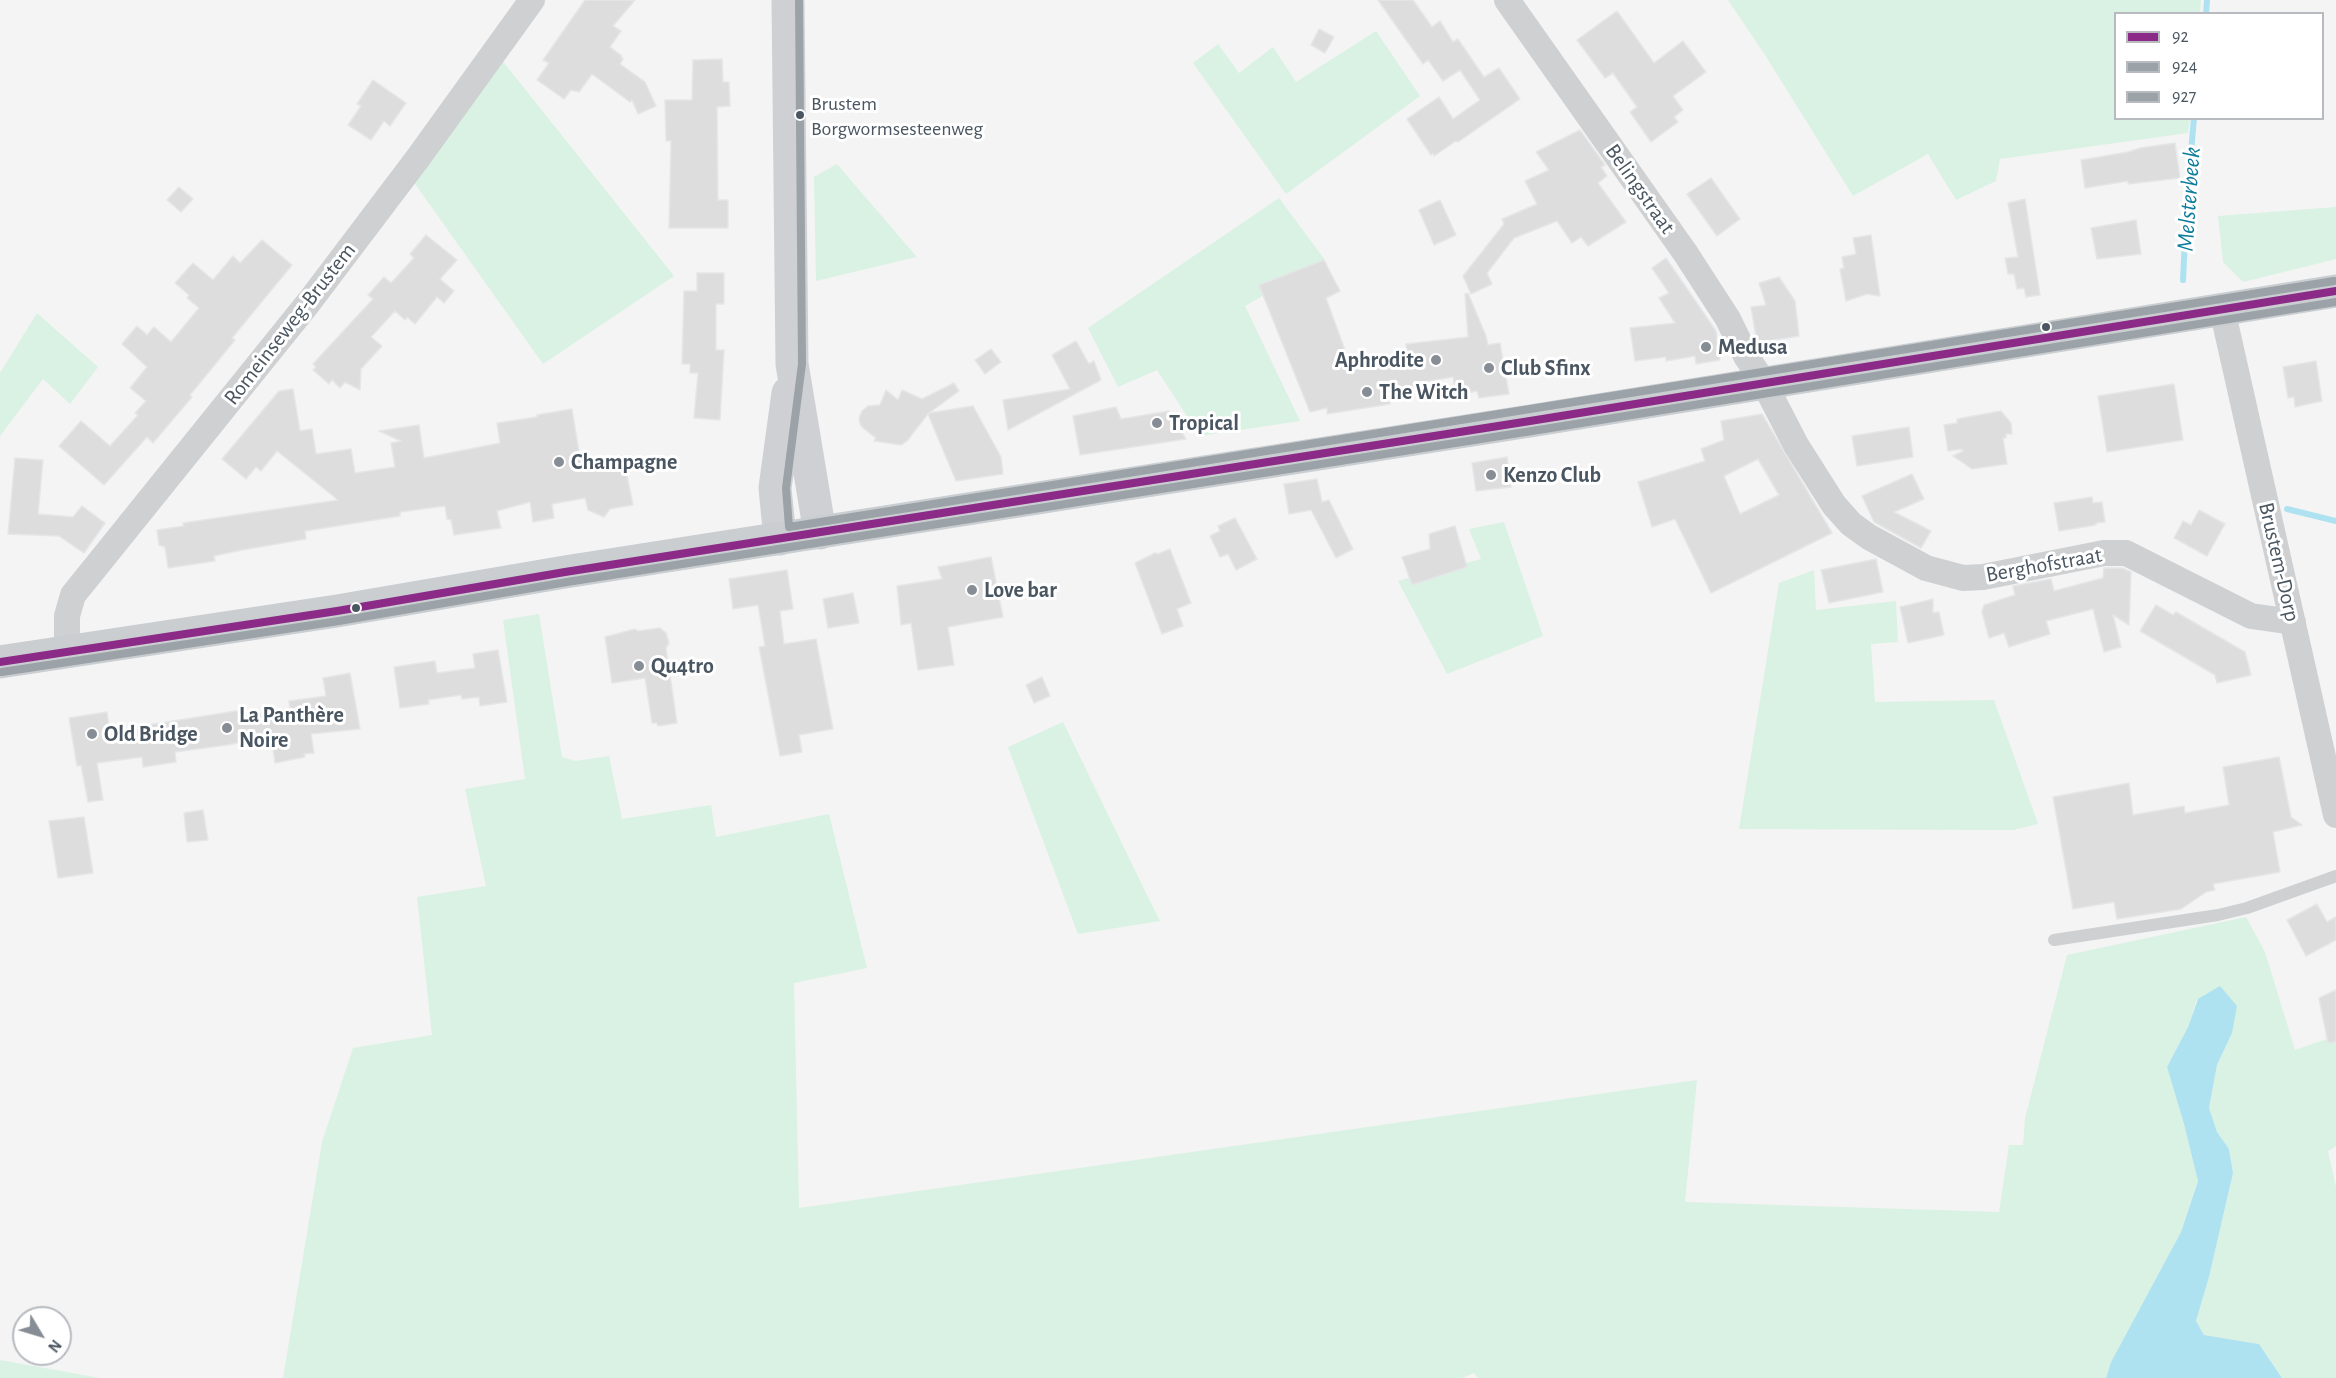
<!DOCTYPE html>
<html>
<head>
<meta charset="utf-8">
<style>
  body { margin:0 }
  #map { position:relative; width:2336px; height:1378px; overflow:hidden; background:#f4f4f4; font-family:"Alegreya Sans",sans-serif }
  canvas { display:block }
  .legend { position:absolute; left:2114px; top:12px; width:210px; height:108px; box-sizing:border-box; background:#fff; border:2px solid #b7bbc0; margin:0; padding:8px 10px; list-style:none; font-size:18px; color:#4a5661 }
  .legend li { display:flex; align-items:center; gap:12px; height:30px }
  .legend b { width:30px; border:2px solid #b7bbc0 }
  .north { position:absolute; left:12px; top:1306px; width:60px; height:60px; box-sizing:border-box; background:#fff; border:2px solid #b7bbc0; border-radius:50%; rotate:128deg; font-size:16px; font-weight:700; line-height:24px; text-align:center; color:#4a5661 }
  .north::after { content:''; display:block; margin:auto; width:21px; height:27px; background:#868d94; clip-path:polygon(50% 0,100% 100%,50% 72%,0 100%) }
</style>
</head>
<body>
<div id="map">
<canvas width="2336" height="1378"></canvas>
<ul class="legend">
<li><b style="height:8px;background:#8c2b87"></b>92</li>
<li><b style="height:8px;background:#9ba2a8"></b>924</li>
<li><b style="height:8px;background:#9ba2a8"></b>927</li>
</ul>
<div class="north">N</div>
</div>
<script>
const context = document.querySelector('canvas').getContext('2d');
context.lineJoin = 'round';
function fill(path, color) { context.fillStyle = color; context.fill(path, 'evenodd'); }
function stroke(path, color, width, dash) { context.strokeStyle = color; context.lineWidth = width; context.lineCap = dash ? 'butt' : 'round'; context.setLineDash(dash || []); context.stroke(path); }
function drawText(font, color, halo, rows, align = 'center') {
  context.font = font + ' "Alegreya Sans",sans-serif'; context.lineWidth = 6; context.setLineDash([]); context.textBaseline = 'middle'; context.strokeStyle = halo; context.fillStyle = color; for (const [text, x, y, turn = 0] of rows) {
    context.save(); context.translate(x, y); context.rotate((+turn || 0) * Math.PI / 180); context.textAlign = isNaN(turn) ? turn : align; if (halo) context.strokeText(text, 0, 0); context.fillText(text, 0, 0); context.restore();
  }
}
fill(new Path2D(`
  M1728,0h473l-1,13 -84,1v104l74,1 -2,14 -188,26 -4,22 -40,19 -28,-46 -75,42 -88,-141z
  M1376,31l44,65 -134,98 -93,-131 25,-19 21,29 34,-26 23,35z
  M501,59l173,217 -131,88 -130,-183z
  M837,164l79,92v1l-100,24 -2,-104z
  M1279,198l46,62 -80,46 55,115 -100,15 -43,-66 -39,17 -30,-59z
  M2336,207v52l-93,23 -20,-20 -5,-46z
  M37,313l61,54 -28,37 -27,-25 -43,57v-63z
  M1504,522l39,114 -96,38 -49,-93 83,-22 -12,-30z
  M1814,570l2,40 80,-9 2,41 -27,2 4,58 119,-2 44,124 -25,6 -274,-1 40,-246z
  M539,614l23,143 13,4 34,-5 13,63 89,-14 5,32 113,-23 38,154 -73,15 5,225 898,-128 -12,122 314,10 10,-67h14l2,-27 42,-163 179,-38 19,35 30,98 41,-14v110l-8,5 8,36v191h-54l-23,-34 -55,-9 -8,-14 13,-44 24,-104 -4,-24 -12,-17 -8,-24 8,-43 15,-32 -35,-34 -9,28 -21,40 17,57 14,56 -17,52 -70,130 -5,16h-628l-4,-5 -12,5h-1179l39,-236 31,-94 79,-13 -15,-138 69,-11 -21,-97 60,-10 -22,-159z
  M1063,722l84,173 13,26 -82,13 -70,-187z
  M0,1360l100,18h-100z`), '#d9f2e3');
fill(new Path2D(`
  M2220,986l17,20 -5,27 -15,32 -8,43 8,24 12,17 4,24 -24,104 -13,44 8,14 55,9 23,34h-176l5,-16 70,-130 17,-51 -14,-57 -17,-57 21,-40 10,-28z`), '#aee2f0');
stroke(new Path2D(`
  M2206,14l1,-14
  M2183,280l4,-83 7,-79
  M2287,509l49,12`), '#aee2f0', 6);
const building = new Path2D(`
  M585,0h50l-22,26 8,5 -11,16 12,9 -1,1 2,2 -3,5 25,18 11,24 -18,8 -6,-14 -2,2 -38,-28 -13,18 -8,-2 -7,9 -27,-19 12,-17 -6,-3z
  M1378,0h35l19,27 8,-6 13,21 5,-3 26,38 15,-9 21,31 -62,43 -2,-1 -22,15 -1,-3 -2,2 -24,-36 32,-22 14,22 27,-19 -20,-30 -17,11 -15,-21 -5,4z
  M1617,11l37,52 29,-22 23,31 -33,24 10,14 -9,7 4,5 -27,20 -21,-30 7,-5 -24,-34 -8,5 -28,-38z
  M1319,29l15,8 -9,16 -14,-8z
  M722,59l1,23h6l1,24 -13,1 1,93h10v28h-59l2,-87h-5l-1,-41h27l1,-40z
  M373,80l33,23 -16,23 -6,-5 -13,19 -23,-15 13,-19 -4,-2z
  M1580,130l25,35 -4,2 6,9 -9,7 28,39 -38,24 -7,-9 -9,6 -15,-22 -43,17 -27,35 5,11 -21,10 -8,-18 41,-52 -2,-5 35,-15 -12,-23 24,-11 -13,-18z
  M2175,143l5,35 -52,6v-3l-43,7 -4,-28 47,-8 12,-4z
  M1711,178l29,41 -23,17 -30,-42z
  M179,187l14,12 -12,13 -14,-12z
  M2025,199l15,96 -14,2 -2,-9 -7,1 -3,-15h-6l-3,-16 13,-1 -10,-54z
  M1440,200l16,35 -22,10 -15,-35z
  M2136,220l5,34 -44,5 -6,-31z
  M426,235l31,25 -17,19 14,12 -10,12 -7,-6 -22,27 -8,-7 -2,3 -10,-9 -24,26 11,9 -21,23 -1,21 -15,-8 -5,6 -8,-8 -3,4 -16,-14 3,-3 -3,-3 60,-65 -5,-4 16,-18 7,6 23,-25 -4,-4z
  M1871,235l9,61 -13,-2 -21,7 -6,-32 4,-1 -2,-11 14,-3 -3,-16z
  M262,240l30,25 -60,73 3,2 -45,55 2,2 -39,46 -6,-6 -43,48 -45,-39 22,-25 29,25 28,-31 -3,-2 11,-12 -16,-13 17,-21 -25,-23 15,-18 10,9 7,-8 17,15 28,-34 -12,-10 2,-3 -14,-12 18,-20 20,17 20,-24 7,7z
  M1666,258l50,73 4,29 -24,4 -1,-8 -29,5v-4l-31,4 -5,-33 45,-5 -16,-25 10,-5 -17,-25z
  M1324,260l16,31 -14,7 23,63 24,-4 1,8 34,-6 -2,-15 62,-7 -3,-43 3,-1 18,43 2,9 12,-2 9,51 -30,4 -2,-7 -21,4 -3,-18 -40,7 1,11 -24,6v3l-63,10v-6l-17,4 -51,-127z
  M697,273h27v31h-8v46h8l-4,70 -26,-2 4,-45h-8v-9h-8l2,-73h13z
  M1779,277l16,24 4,35 -42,7 -6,-36 15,-2 -7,-22z
  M1076,341l13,23 5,-3 7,19 -93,50 -5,-30 67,-11 -18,-34z
  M991,349l10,13 -16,12 -10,-14z
  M2316,361l6,40 -27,6 -1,-10 -6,1 -5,-31z
  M954,383l5,8 -30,22 44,-7 28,51 2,17 -47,7 -28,-67 -21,27 -6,4 -27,-4 2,-3 -13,-10 -3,-4 -1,-6 3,-7 6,-5 12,-1 6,-15 12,10 4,-10 20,9z
  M2174,384l9,56 -76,12 -9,-56z
  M293,389l7,42 12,-2 4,25 35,-5 4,24 40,-6 -4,-24 10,-2 -22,-10 40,-6 5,33 76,-15 -3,-20 40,-6v-2l35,-6 9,55 42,-8 10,49 -23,4 -6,8 -16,-7 -3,-12 -33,6 2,14 -21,4 -3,-20 -33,9 4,17 -47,7 -3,-15 -4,-1 -2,-13 -45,6v4l-95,15 1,8 -64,11 -28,6 1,5 -47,7 -3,-21 -6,-2 -2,-15 27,-4 -1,-3 155,-23 -61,-49 -16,20 -5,-4 -10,12 -24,-20 57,-68z
  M1116,407l5,12 48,-8 17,28 -106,16 -7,-39z
  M2001,411l10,12 1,11h-6v4h-3l4,26 -35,5 -19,-13 10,-5 -1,-2 -14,2 -4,-26 13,-2v-4z
  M1762,414l70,119 -121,60 -36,-74 -23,8 -14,-45 67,-21 -4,-12 23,-9 -3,-19zM1758,459l21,36 -39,19 -16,-38z
  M1909,427l4,30 -56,9 -5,-30z
  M1507,457l4,30 -35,4 -4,-28z
  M15,458l28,2 -5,54 35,3 9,-11 23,17 -21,30 -25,-17 -51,-2z
  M1912,474l12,25 -30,13 37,19 -10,17 -47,-26 -12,-26z
  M1317,479l5,23 7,-2 24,49 -17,9 -25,-48 -22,4 -5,-30z
  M2092,497l1,6 9,-1 3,20 -9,1v2l-37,6 -5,-28z
  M2199,510l26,14 -18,32 -33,-18 9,-17 8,4z
  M1235,518l22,41 -21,11 -8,-16 -8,3 -10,-21 10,-5 -2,-5z
  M1455,526l12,41 -55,18 -10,-28 28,-8 -1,-15z
  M1170,549l21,54 -14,6 6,17 -21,8 -27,-71 20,-10 3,1z
  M991,557l12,60 -55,10 6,38 -36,5 -7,-47 -10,2 -4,-39 45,-7 -4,-12z
  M1876,559l7,33 -54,11 -8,-33z
  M2104,568h18l9,4 -2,53 -16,-10 8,32 -17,5 -11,-43 -47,12 4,13 -41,13 -5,-14 -15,5 -7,-26 2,-7 31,-10 -2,-9 38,-7 3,12 49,-13z
  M787,570l6,39 -13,2 4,33 32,-5 17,90 -34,6 3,17 -22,4 -21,-109 6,-1 -7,-41 -25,4 -4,-30z
  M853,593l6,30 -31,5 -5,-29z
  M1933,599v14l6,-1 5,23 -36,8 -8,-36z
  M2156,605l17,10 3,-3 69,40 6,23 -34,8 -2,-8 -75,-44z
  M660,628l6,5 3,10 -3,5 11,75 -19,3 -1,-3h-5l-7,-45 -33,5 -7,-46 30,-8 3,2z
  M498,650l9,52 -27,4 -1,-9 -17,2 -1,-4 -33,5 1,4 -29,4 -6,-41 41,-6 2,12 38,-5 -2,-14z
  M350,673l10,56 -49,5 3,19 -10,1 1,3 -30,6 -4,-27 -44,9 -52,7 1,10 -33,5 -1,-10 -45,6 6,37 -15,2 -7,-37 -4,1 -8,-48 38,-6 3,19 132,-21 1,6 47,-8 -1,-7 37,-5 -3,-18z
  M1042,677l8,19 -16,7 -8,-18z
  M2279,757l12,60 11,8 -29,7 7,40 -67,12 2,6 -9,2 -25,17 -64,10 -3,-17 -41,7 -20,-112 76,-14 4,32 51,-9 1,7 44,-8 -6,-38z
  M203,810l5,30 -21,2 -3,-29z
  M84,817l9,56 -35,5 -9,-57z
  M2317,904l10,18 9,-5v23l-30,16 -19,-36z
  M2336,990v52l-8,1 -9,-45z`);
fill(building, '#ddddde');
stroke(building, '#e5e6e7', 1.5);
stroke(new Path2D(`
  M2054,940l164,-25 29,-7 89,-32`), '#ced0d2', 12);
stroke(new Path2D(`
  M1507,0l179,254 42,65 18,37 18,27 32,62 38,60 17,19 18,13 57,31 37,10 20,-1 121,-24h22l125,63 42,6
  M2222,309l114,506
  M67,651v-35l6,-21 236,-293 109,-144 114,-158`), '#ced0d2', 26);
stroke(new Path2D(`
  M788,0l4,364 28,169
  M780,539l-5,-51 13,-95`), '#ced0d4', 33);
stroke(new Path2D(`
  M0,662l337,-51 228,-39 965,-151 806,-130`), '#caced1', 33);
stroke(new Path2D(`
  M0,662l337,-51 228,-39 965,-151 806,-130`), '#8c2b87', 8);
stroke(new Path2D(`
  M2,672l337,-51 228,-39 965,-151 804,-129`), '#9ba2a8', 8);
stroke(new Path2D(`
  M799,0l3,364 -16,124 3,39 1545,-246`), '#9ba2a8', 8);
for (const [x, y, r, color] of [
  [800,115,5,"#4a5661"],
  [2046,327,5,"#4a5661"],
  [1706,347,6,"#868d94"],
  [1436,360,6,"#868d94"],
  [1489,368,6,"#868d94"],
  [1367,392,6,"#868d94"],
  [1157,423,6,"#868d94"],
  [559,462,6,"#868d94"],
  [1491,475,6,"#868d94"],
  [972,590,6,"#868d94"],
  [356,608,5,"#4a5661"],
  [639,666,6,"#868d94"],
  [227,728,6,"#868d94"],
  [92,734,6,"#868d94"]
]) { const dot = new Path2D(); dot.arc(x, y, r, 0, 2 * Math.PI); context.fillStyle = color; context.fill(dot); stroke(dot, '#fff', 2); }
drawText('20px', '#4a5661', '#fff', [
  ["Brustem",811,104],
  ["Borgwormsesteenweg",811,129]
], 'left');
drawText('22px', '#4a5661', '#fff', [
  ["Belingstraat",1640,189,55],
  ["Romeinseweg-Brustem",290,324,-52],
  ["Brustem-Dorp",2279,562,77],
  ["Berghofstraat",2044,565,-10]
]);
drawText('bold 22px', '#4a5661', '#fff', [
  ["Medusa",1718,347],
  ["Aphrodite",1424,360,"right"],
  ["Club Sfinx",1501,368],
  ["The Witch",1379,392],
  ["Tropical",1169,423],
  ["Champagne",571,462],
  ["Kenzo Club",1503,475],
  ["Love bar",984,590],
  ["Qu4tro",651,666],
  ["La Panthère",239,715],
  ["Noire",239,740],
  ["Old Bridge",104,734]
], 'left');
drawText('italic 24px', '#0c7c9b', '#fff', [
  ["Melsterbeek",2189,199,-86]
]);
</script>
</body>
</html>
